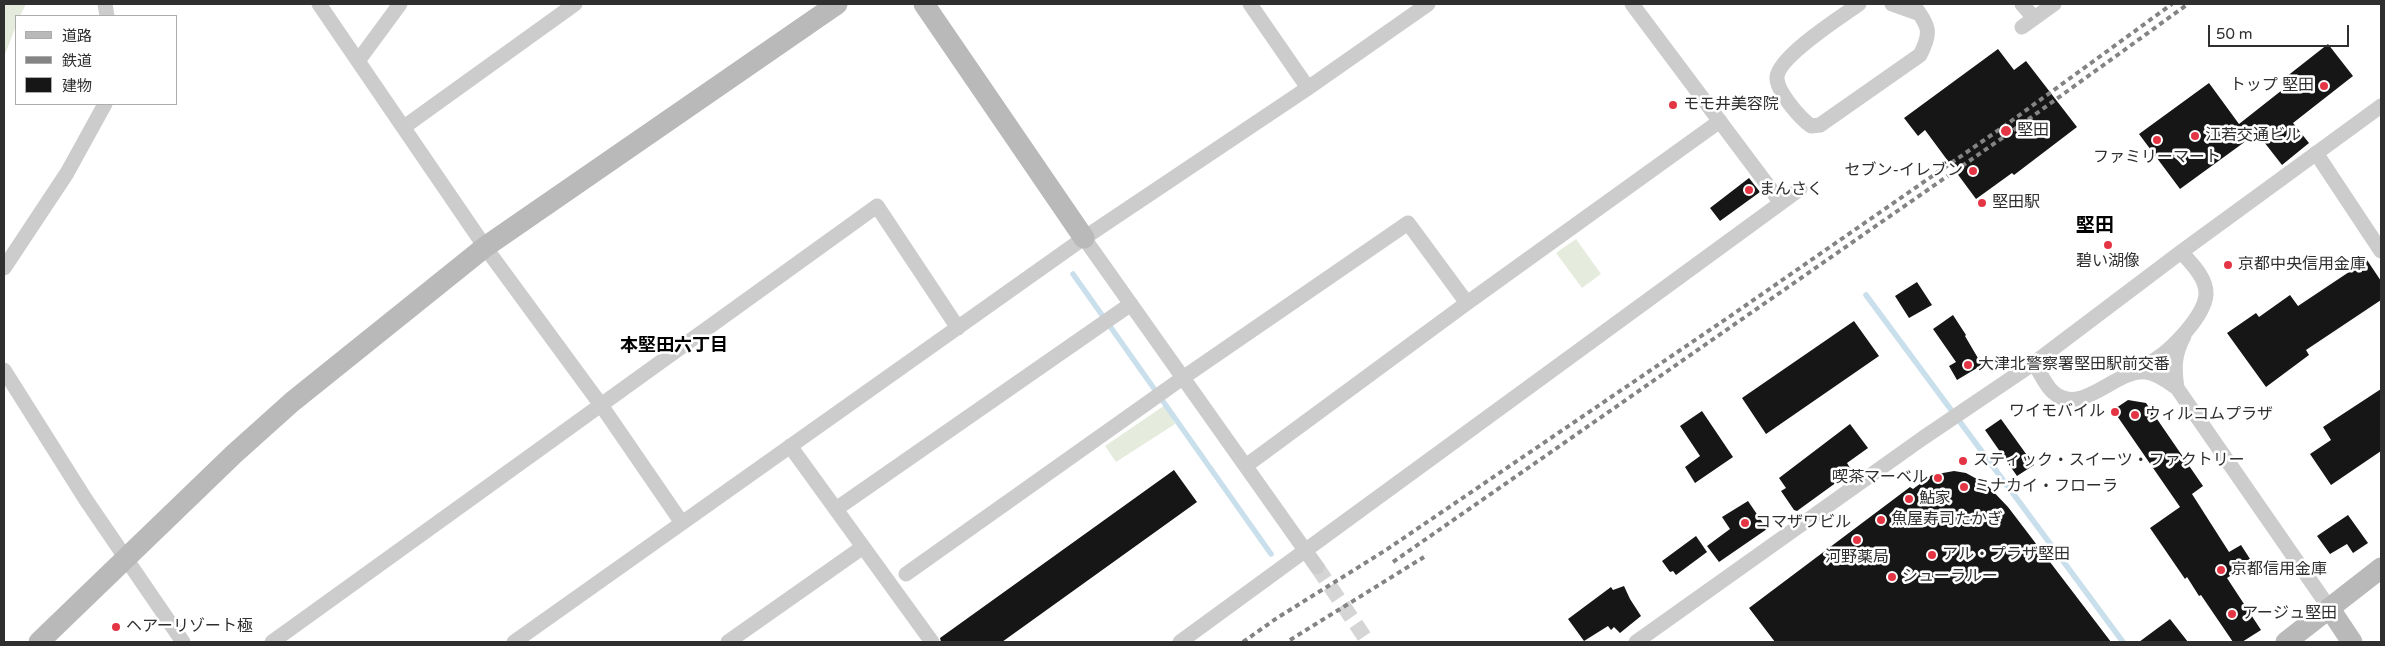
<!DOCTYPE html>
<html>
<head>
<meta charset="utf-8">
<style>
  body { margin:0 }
  #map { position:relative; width:2385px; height:646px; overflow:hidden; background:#fff; font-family:"Varela Round","Noto Sans JP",sans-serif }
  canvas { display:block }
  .frame { position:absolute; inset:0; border:5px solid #2f2f2f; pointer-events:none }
  .legend { position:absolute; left:15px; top:15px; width:162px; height:90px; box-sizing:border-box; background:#fff; border:1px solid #acacac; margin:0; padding:6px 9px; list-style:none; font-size:15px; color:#2f2f2f }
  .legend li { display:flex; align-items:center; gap:10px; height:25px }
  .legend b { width:25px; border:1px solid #acacac }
  .scale { position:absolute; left:2208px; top:25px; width:141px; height:22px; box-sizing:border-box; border:2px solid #2f2f2f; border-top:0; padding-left:6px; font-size:15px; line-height:18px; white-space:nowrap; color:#2f2f2f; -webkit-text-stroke:4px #fff; paint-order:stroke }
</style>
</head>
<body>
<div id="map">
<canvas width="2385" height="646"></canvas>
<div class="frame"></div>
<ul class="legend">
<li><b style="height:6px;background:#b9b9b9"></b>道路</li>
<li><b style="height:6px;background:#848484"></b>鉄道</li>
<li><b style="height:14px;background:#161616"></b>建物</li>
</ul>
<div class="scale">50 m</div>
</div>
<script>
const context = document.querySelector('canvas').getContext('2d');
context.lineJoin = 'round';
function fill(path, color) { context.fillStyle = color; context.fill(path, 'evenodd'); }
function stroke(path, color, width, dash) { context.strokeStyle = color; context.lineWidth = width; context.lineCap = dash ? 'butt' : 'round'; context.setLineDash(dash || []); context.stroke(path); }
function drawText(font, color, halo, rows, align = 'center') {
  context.font = font + ' "Varela Round","Noto Sans JP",sans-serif'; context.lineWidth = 5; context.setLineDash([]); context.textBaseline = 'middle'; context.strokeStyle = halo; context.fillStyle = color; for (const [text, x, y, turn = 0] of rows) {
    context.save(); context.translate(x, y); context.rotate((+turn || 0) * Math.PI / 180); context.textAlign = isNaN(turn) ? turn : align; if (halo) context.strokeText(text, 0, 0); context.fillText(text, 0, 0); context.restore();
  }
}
fill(new Path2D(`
  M4,4h22l-6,12h-4v10l-12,31z
  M1576,239l25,35 -19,14 -26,-35z
  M1165,405l10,19 -59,38 -11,-16z`), '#e6ecdd');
stroke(new Path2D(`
  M1073,274l198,280
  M1866,295l257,347`), '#cadfec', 5.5);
fill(new Path2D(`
  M2328,44l25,32 -60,47 16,20 -27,22 -25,-32 -77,56 -41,-55 70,-51 30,41 52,-41 -5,-6z
  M1998,49l16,21 12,-9 51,66 -63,48 -2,-2 -36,26 -51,-69 -7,6 -14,-18z
  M1749,178l11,14 -40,29 -10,-13z
  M2367,260l14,21v19l-75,50 3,5 -43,32 -39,-54 29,-20 3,4 31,-22 8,11z
  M1917,282l15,23 -23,13 -14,-22z
  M1953,315l13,20 -1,1 17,29 -25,15 -8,-14 7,-4 -23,-33z
  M1854,321l25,35 -113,78 -24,-36z
  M2381,389v62l-50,34 -21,-31 21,-14 -8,-13z
  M2128,400l18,3 57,83 -11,8 37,58 12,-7 11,17 -25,16 34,52 -19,12h-9l-32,-47 -2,1 -12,-19 -2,2 -35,-51 30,-21 -67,-97z
  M1702,411l31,46 -38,26 -10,-16 15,-11 -20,-30z
  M2001,419l33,46 -17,11 -32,-46z
  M1850,424l18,24 -21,15 3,5 -4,3 2,3 -51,37 -3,-1 -13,-19 5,-3 -7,-10z
  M1174,470l23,32 -195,140h-61l-1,-4z
  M1954,471l12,2 20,11 22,23 103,135h-336l-26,-34 161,-121 3,2 19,-14z
  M1748,501l19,28 -48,33 -12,-16 23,-17 -8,-12z
  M2348,515l20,28 -15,10 -6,-9 -17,10 -13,-18z
  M1696,536l11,16 -31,23 -3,-4 -3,1 -8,-11z
  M1624,586l6,13 11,17 -21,17 -6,-6 -3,3 -3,-4 -24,15 -16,-22 43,-32 2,3z
  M2170,619l18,23h-49z`), '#161616');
stroke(new Path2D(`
  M1317,567l51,75`), '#d5d5d5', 15, [15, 8]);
stroke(new Path2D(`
  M105,4l2,12
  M319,4l166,243 116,158 81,118
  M1250,4l58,84
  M1632,4l149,199
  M1859,4c-18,13 -80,52 -82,73 -1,14 23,41 34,49l9,-1 100,-70c13,-25 8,-29 -7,-51
  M1892,4l28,10
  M2022,4l12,14
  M2022,27l32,-23
  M358,61l42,-57
  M404,127l171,-123
  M2316,153l65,98
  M1084,238l233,329
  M4,268l63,-95 38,-69
  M2034,363c6,9 11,22 19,29 28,26 63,-24 93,-20 11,1 21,9 31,16l153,221
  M4,370l82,130 97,142
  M2131,371c8,-4 18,-7 25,-12 17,-11 48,-43 50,-64 1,-17 -15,-32 -25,-43
  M2177,388c-3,-20 -3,-34 7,-52
  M790,446l142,196
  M1247,465l220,-162 253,-182
  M836,509l295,-205
  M906,574l278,-197 224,-154 59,80
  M272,642l605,-436 81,122
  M514,642l570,-404 224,-150 120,-84
  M728,642l135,-95
  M1180,642l620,-453
  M1636,642l287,-204 111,-75 147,-111 200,-146`), '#ccc', 15);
stroke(new Path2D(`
  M924,4l160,234
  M2330,609l22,33
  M39,642l195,-188 58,-52 193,-155 352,-243
  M2286,642l95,-74`), '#b9b9b9', 21);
stroke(new Path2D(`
  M1393,562l615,-428 180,-130
  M1290,640l134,-83
  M1243,642l34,-24 109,-68 343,-233 274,-190 169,-123`), '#848484', 4, [5, 4]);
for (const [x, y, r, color] of [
  [2324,86,5,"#e33544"],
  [1673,105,5,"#e33544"],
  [2006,131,6,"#e33544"],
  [2195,136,5,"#e33544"],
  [2157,140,5,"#e33544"],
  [1973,171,5,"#e33544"],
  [1749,190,5,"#e33544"],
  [1982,203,5,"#e33544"],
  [2108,245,5,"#e33544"],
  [2228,265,5,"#e33544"],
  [1968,365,5,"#e33544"],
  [2115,412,5,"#e33544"],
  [2135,415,5,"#e33544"],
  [1963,461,5,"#e33544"],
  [1938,478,5,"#e33544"],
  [1964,487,5,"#e33544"],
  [1909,499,5,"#e33544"],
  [1881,520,5,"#e33544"],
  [1745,523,5,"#e33544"],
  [1857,540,5,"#e33544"],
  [1932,555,5,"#e33544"],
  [2221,570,5,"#e33544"],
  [1892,577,5,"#e33544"],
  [2232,614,5,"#e33544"],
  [116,627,5,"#e33544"]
]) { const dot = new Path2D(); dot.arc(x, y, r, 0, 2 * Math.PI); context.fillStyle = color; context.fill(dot); stroke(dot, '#fff', 2); }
drawText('16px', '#2f2f2f', '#fff', [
  ["トップ 堅田",2314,86,"right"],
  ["モモ井美容院",1683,105],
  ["堅田",2017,131],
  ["江若交通ビル",2205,136],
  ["ファミリーマート",2157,158,"center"],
  ["セブン-イレブン",1963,171,"right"],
  ["まんさく",1759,190],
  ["堅田駅",1992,203],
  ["碧い湖像",2108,262,"center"],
  ["京都中央信用金庫",2238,265],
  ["大津北警察署堅田駅前交番",1978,365],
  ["ワイモバイル",2105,412,"right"],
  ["ウィルコムプラザ",2145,415],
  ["スティック・スイーツ・ファクトリー",1973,461],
  ["喫茶マーベル",1928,478,"right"],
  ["ミナカイ・フローラ",1974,487],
  ["鮎家",1919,499],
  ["魚屋寿司たかぎ",1891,520],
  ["コマザワビル",1755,523],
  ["アル・プラザ堅田",1942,555],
  ["河野薬局",1857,558,"center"],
  ["京都信用金庫",2231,570],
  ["シューラルー",1902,577],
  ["アージュ堅田",2242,614],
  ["ヘアーリゾート極",126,627]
], 'left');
drawText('bold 18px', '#000', '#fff', [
  ["本堅田六丁目",674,346]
]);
drawText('bold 19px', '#000', '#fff', [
  ["堅田",2095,226]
]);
</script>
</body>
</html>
